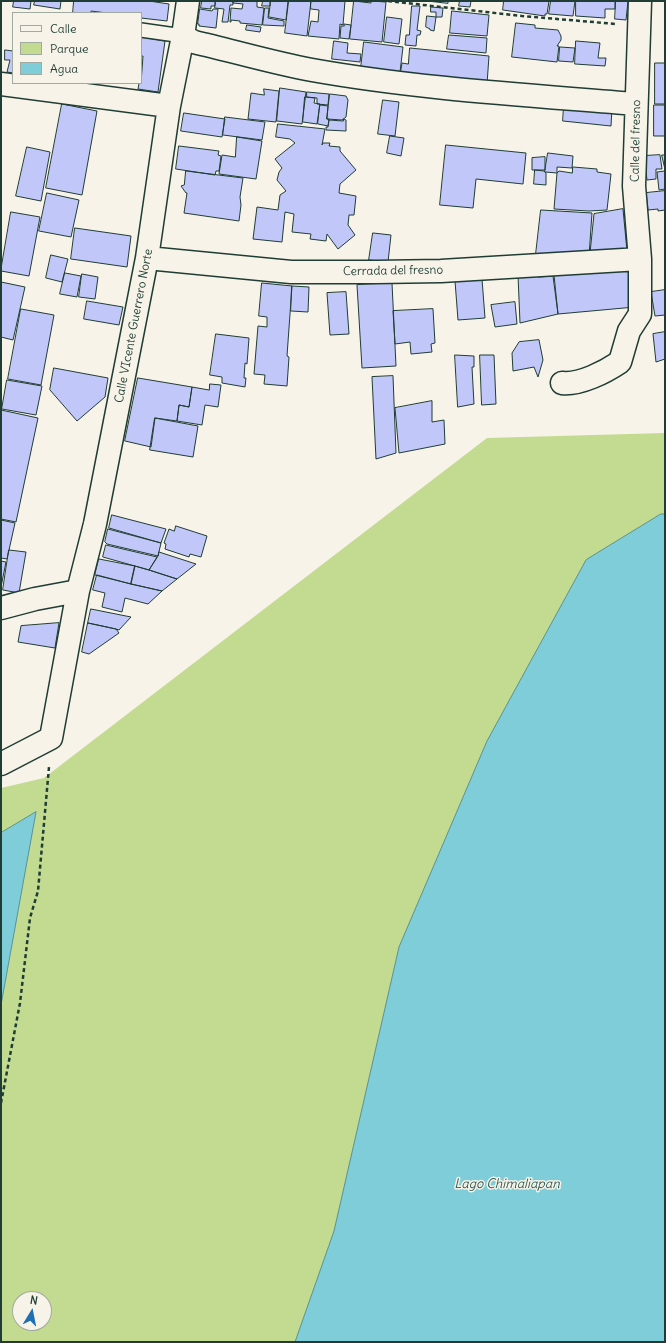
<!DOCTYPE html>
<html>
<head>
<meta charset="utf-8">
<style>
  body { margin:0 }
  #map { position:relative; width:666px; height:1343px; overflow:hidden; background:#f7f3e8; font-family:Delius,sans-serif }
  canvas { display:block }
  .frame { position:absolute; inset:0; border:2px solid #1f3d34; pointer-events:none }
  .legend { position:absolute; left:12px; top:12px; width:130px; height:72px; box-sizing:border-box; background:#f7f3e8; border:1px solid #a1aaa0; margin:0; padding:5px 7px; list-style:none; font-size:12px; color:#1f3d34 }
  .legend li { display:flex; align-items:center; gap:8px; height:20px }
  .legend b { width:20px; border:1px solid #a1aaa0 }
  .north { position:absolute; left:12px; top:1291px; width:40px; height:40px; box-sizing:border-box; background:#f7f3e8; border:1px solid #a1aaa0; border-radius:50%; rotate:10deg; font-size:11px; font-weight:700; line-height:16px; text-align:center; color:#1f3d34 }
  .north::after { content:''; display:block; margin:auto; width:14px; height:18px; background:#1f6fb2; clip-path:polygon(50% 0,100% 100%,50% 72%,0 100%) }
</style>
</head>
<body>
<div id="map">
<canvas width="666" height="1343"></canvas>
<div class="frame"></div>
<ul class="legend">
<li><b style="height:5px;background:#f7f3e8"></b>Calle</li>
<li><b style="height:11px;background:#c3da91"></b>Parque</li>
<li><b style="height:11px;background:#7ecdd9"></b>Agua</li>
</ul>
<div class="north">N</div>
</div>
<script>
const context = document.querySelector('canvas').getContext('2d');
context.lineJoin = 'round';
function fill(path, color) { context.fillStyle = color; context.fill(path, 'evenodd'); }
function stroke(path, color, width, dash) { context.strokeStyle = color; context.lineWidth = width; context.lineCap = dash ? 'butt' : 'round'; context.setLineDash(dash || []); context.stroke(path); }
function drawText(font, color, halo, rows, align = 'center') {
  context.font = font + ' Delius,sans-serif'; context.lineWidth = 3; context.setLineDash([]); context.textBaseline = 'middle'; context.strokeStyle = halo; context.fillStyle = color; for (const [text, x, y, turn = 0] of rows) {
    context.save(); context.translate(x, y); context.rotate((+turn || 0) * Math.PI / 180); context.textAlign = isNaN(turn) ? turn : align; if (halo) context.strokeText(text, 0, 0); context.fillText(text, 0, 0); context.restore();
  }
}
fill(new Path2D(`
  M665,433v909h-664v-554l43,-10 443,-340zM20,1299h24v24h-24z`), '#c3da91');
const water = new Path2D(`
  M661,514h4v828h-370l39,-111 65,-284 88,-206 99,-181z
  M36,812l-35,193v-172z`);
fill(water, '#7ecdd9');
stroke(water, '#589397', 1);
const building = new Path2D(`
  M14,1h17l-1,8 -17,-2z
  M35,1h26l-1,8 -26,-4z
  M74,1h75l20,3 -2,17 -26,-3v-5h-34l-16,-2v2h-18z
  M202,1h13v5h-4v3l-10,-1z
  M216,1h17v4h-3l-2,17h-6l2,-13 -9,-1z
  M234,1h23v6l7,1 -2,17 -22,-2v-2l-9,-1v2h-1l1,-14 11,1 1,-5 -10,-1z
  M263,1h7v5h-8z
  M271,1h17l-2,19 -17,-3z
  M289,1h22l-4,35 -22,-3z
  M311,1h34l-2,24 -3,-1 -1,15 -31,-3 3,-15 7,1 1,-12 -8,-1z
  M354,1l17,2v-2l15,1 -4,40 -32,-3z
  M428,1h20v2z
  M460,1h11l-1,6 -11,-1z
  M504,1h45l-2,13h-2v2l-42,-6z
  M551,1h24l-2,15 -24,-2z
  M576,1h39v8h-10v9l-29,-2z
  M616,1h12l-2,19 -11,-1z
  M412,6h8l-3,24 4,1 -1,4h-3l-1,11 -11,-1 1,-10h3z
  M431,7l12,1 -1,9h-6v-5h-5z
  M265,8h4l-1,10 16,3v5l-21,-1z
  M200,9l12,2 1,-2h5l-2,19 -17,-2v-2h-1z
  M452,11l37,4 -2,21 -37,-3z
  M427,16l9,1 -2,14 -4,-1v-1l-4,-2z
  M387,17l15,2 -3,25 -15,-2z
  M516,23l19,2v3l23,2 3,6v4l-4,6h2l-2,16 -45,-5z
  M344,24l7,1 -2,14 -9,-1 1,-12h3z
  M247,25l14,2 -1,5 -14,-2z
  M449,35l38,3 -1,15 -39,-4z
  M141,37l24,4 -7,51 -20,-3 1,-6h2l2,-27h-2z
  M334,41l14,2 -1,10 14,1 -1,8 -28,-3z
  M576,41l24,2 -2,15h8l-1,8 -30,-2z
  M364,42l39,5 -3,25 -39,-4z
  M560,47l15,1 -2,14 -14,-1z
  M410,48l79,8 -2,28 -87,-9 2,-12 6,1z
  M5,50l8,1v22l-6,-1 3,-12h-5z
  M655,63h10v41h-10z
  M280,88l26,4 -4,32 -25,-3z
  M264,89l15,2 -3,31 -28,-3 3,-26 13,2z
  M307,92l22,2 -1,11 -11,-1v-6l-10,-1z
  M330,94l16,2 2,4 -2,17 -4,3 -15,-1z
  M305,97l10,1 -1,5 6,1 -3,20 -14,-2z
  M383,100l16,2 -4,34 -17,-2z
  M62,104l35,7 -15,84 -36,-7z
  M320,105l8,1 -1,13h2l-1,7 -10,-2z
  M564,105l48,3 -1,18 -48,-5z
  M654,105h11v31h-11z
  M184,113l41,6 -3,18 -41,-6z
  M225,117l40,5 -3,18 -39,-5z
  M344,119l2,1v11l-20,-1v-3h2l1,-7 14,1z
  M278,124l47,5 -3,16 1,-2h7l-1,3 11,1v4l16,19 -16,14 -1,9 17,3 -2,19h-5l-1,10 7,10 -17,14 -11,-15 -1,7 -16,-2 1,-5 -19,-2 2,-18 -9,-2 -3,30 -29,-3 4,-32 21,3 2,-15 6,-4 -9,-11 2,-8 3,-4 -7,-9 20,-16 -5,-4 -14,-2z
  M390,136l14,2 -3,18 -14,-3z
  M237,137l25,4 -6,38 -37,-5 3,-19 13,2z
  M446,145l80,8 -3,31 -47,-5 -3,29 -33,-3z
  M179,146l40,5 -1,4 3,1 -2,15h-3l-1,4 -39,-6z
  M27,147l23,5 -9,49 -25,-5z
  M548,153l25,3 -1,12 -15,-1v6l-12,-1z
  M660,155l2,14h-6v10l-9,1 -3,-24z
  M662,155h3v34l-6,1 -2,-18 8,-1z
  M545,157v13h-13v-12z
  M573,167l24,2v3l14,2 -4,36 -18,1 -35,-2 3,-36 2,-2 13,2z
  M535,170l9,1 2,2v12l-12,-1z
  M186,171l57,7 -3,19 1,8 -2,16 -55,-8 3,-20h-1l-5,-7 3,-1z
  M665,191v19l-7,1v-2l-10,1 -2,-17z
  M47,193l32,7 -8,37 -32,-6z
  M623,209l4,42 -37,2 4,-39z
  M541,210l51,3 -3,43 -53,-2z
  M11,212l29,5 -11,59 -28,-5z
  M75,228l56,8 -4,31 -56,-8z
  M373,233l18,2 -3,27 -19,-2z
  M51,255l17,4 -6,23 -16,-4z
  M630,266l5,41 -77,7 -4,-39 51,-3z
  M538,272v5l15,-1 5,38 -38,9 -2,-48z
  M65,273l16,3 -4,21 -17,-3z
  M82,274l16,3 -3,22 -16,-2z
  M482,279l3,39 -27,2 -3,-39z
  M1,282l24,5 -12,53 -12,-3z
  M262,283l30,3 -5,70 2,1 -2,29 -23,-2 1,-9 -11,-1 4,-48 9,1v-10l-8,-1z
  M392,283l4,83 -34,2 -5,-83z
  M292,286l17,1 -1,25 -17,-1z
  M665,290v25l-10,1 -4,-24z
  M346,292l3,42 -19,1 -3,-42z
  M87,301l36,6 -4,18 -35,-6z
  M515,302l2,22 -22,3 -4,-22z
  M21,309l33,6 -13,70 -33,-6z
  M433,309l2,34 -4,1 1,8 -21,2 -1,-12 -15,2 -2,-33z
  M665,332v27l-9,3 -3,-28z
  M216,334l33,4 -2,26 -2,-1 -1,15h2l-1,9 -23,-4v-6l-12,-2z
  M539,340l4,20 -5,17 -4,-10 -21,4 -1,-18 7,-11z
  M455,355l19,1v11h-2l2,37 -16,3z
  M480,355h14l2,49 -14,1z
  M54,368l54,10 -3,19 -28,24 -27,-31z
  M393,376l3,77 -20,6 -4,-82z
  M138,378l54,9 -3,20 -10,-2 -2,16 -22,-3 -4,29 -26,-6z
  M7,380l35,6 -6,29 -34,-6z
  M210,384l11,1 -3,22 -13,-2 -3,20 -25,-4 2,-16 10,2 3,-20 17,3z
  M432,401v21l12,-2 1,24 -46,9 -4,-45z
  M1,410l37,8 -22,104 -15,-3z
  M155,418l43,8 -5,31 -43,-7z
  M112,515l54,14 -5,14 -52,-15z
  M1,520l14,3 -8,36 -6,-1z
  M176,526l31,10 -6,21 -11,-3 -1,3 -24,-8 1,-5 -2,-1 5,-14 5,2z
  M108,529l53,14 -3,13 -51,-12 -2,-2z
  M106,545l51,12 -8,13 -46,-13z
  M9,550l17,2 -7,41 -16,-3z
  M159,552l37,12 -19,15 -28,-9 9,-14z
  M99,559l36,7 -4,18 -36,-9z
  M1,561l5,1 -5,25z
  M135,566l14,4 28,9 -15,12 -31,-7z
  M97,575l34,9 31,7 -14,13 -23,-6 -3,14 -20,-5 3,-14 -12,-3z
  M91,609l40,8 -12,13 -3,-1 -28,-6z
  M59,623l-4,25 -37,-6 3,-16z
  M88,623l28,6 3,4 -30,21 -7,-2z`);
fill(building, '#c2c7f9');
stroke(building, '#1f3d34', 1);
const service = new Path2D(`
  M141,30l42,6`);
const minor = new Path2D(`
  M183,36l11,6c39,9 79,21 118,28 107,19 216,25 324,34
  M1,84l168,22
  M147,258l144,14h85l65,-1 199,-12
  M562,383c18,2 43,-11 58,-21l9,-31 11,-17v-55l-6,-73 6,-185
  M1,608l34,-9 43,-8
  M1,764l50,-26 27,-147 17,-67 52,-266 22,-152 14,-70 5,-35`);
stroke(service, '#1f3d34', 16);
stroke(minor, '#1f3d34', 25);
stroke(new Path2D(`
  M388,1l134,15 94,8
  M1,1103l19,-100 10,-85 8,-27 11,-124`), '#1f3d34', 2.5, [4, 3]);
stroke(service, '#f7f3e8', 13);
stroke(minor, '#f7f3e8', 22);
drawText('12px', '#1f3d34', '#f7f3e8', [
  ["Calle del fresno",636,141,-89],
  ["Cerrada del fresno",393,271,-1],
  ["Calle VIcente Guerrero Norte",134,326,-79]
]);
drawText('italic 13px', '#325a55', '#f7f3e8', [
  ["Lago Chimaliapan",507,1184]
]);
</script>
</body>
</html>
